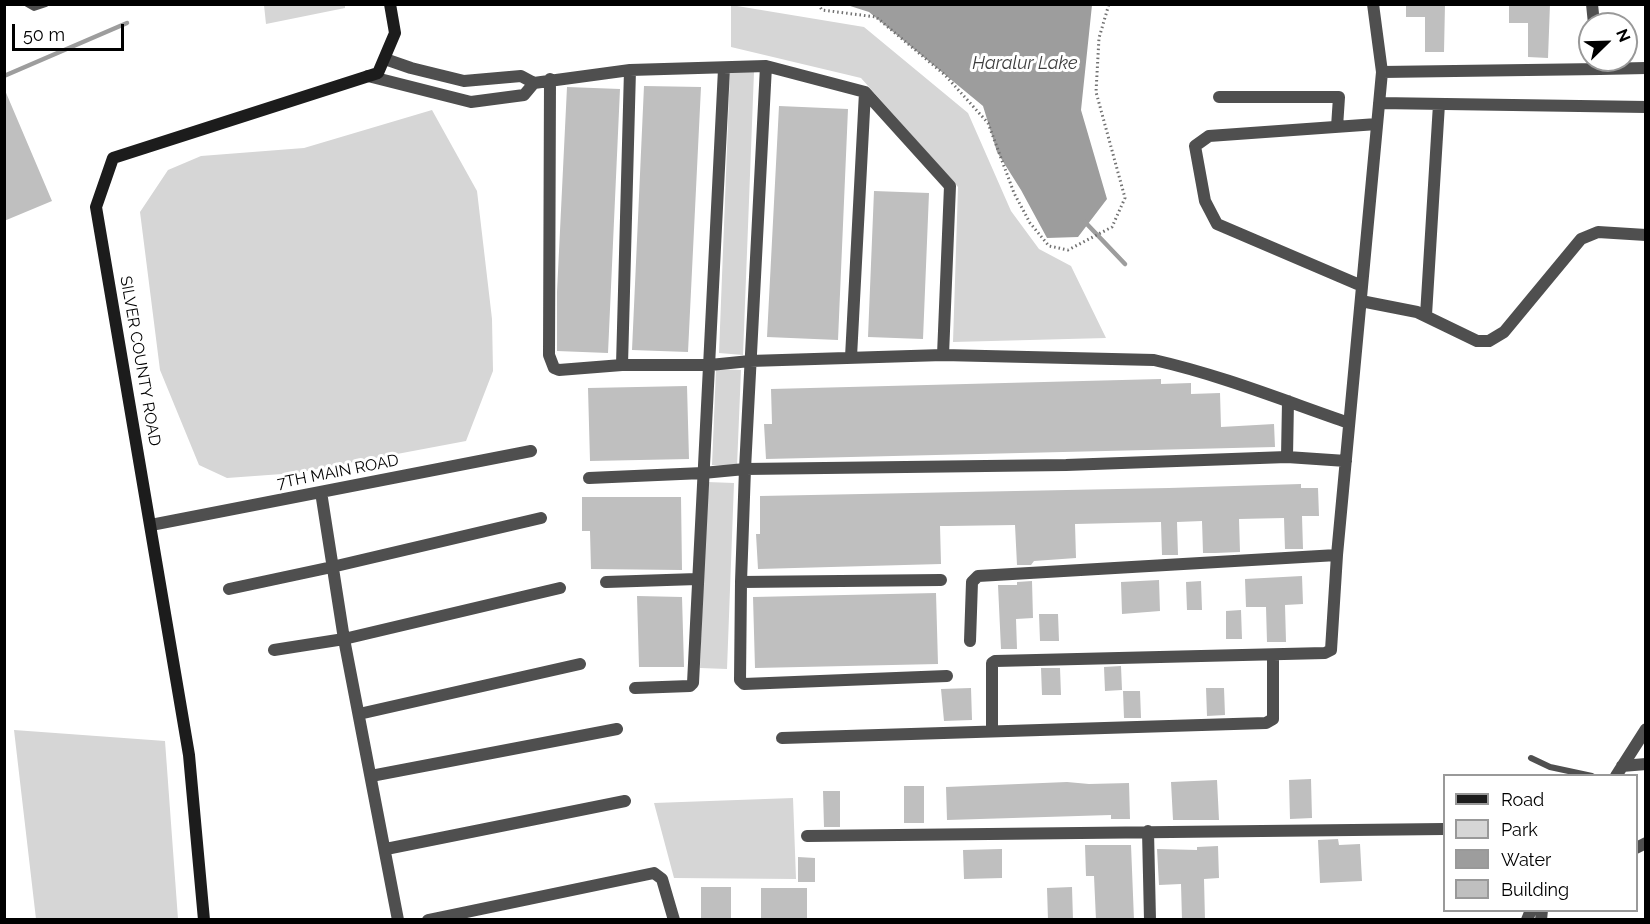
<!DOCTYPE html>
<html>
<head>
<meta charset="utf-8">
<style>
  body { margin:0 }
  #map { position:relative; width:1650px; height:924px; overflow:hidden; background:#fff; font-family:Raleway,sans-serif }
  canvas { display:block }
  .frame { position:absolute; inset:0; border:6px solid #000; pointer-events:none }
  .legend { position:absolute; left:1443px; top:774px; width:195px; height:138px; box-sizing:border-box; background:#fff; border:2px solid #999; margin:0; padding:8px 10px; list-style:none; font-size:18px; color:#000 }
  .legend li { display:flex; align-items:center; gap:12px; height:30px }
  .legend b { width:30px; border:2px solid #999 }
  .north { position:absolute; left:1578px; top:12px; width:60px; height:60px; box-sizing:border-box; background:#fff; border:2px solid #999; border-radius:50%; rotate:67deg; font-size:16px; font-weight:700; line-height:24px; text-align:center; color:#000 }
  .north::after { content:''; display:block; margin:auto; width:21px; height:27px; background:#000; clip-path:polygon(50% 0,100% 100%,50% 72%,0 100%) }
  .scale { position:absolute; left:12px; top:24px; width:112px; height:27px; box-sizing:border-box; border:3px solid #000; border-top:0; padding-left:8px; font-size:18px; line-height:21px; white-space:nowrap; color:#000; -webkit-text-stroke:4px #fff; paint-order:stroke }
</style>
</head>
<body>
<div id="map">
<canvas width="1650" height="924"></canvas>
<div class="frame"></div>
<ul class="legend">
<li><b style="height:8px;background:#1c1c1c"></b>Road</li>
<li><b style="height:16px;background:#d6d6d6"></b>Park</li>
<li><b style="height:16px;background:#9d9d9d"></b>Water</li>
<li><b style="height:16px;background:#bfbfbf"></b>Building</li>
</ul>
<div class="north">N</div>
<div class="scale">50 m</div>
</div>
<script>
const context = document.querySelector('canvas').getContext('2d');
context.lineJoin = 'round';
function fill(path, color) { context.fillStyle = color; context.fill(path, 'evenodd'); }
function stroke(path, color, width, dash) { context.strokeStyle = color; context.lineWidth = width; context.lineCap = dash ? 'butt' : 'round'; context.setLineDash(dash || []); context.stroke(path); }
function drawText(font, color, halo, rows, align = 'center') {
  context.font = font + ' Raleway,sans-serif'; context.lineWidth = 6; context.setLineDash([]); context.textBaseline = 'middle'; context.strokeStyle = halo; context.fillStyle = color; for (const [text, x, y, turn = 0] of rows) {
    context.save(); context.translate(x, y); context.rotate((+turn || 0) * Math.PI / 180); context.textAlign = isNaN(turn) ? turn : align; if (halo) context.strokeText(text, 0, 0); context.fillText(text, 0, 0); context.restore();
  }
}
fill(new Path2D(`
  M345,5v3l-79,16 -2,-19z
  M731,5l133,22 104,86 43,98 28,38 32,17 35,72 -153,4 5,-155 -97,-109 -130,-31z
  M730,71l24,1 -11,283 -24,-2z
  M432,110l45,81 15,128 1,52 -27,70 -170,32 -69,5 -28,-13 -39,-95 -20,-158 28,-42 33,-14 103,-8z
  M716,369l25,1 -4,96 -25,-1z
  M707,482l27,1 -7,186 -27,-1z
  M14,730l151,11 13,178h-142z
  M793,798l3,81 -122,-1 -20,-75z`), '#d6d6d6');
fill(new Path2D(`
  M847,5h245l-11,105 26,89 -29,38 -31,1 -26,-48 -24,-38 -14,-46 -114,-94z`), '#9d9d9d');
stroke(new Path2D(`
  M4,76l123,-53
  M1085,222l40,42`), '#9d9d9d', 4.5);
fill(new Path2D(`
  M1406,4h39l-1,48h-19v-35h-19z
  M1509,4h41l-2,54 -20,-1v-34h-19z
  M644,86l57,1 -13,265 -56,-2z
  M567,87l53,2 -12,264 -51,-2v-59z
  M4,88l48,113 -48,20z
  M779,106l69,3 -10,231 -71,-3z
  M874,191l55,2 -6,146 -55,-2z
  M1161,379v5l30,-1v11l29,-1 1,34 53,-3 1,23 -509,12 -2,-35h8l-1,-35z
  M687,386l2,73 -99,2 -2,-73z
  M1301,484v4h17l1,28h-17l1,33h-18l-1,-31 -45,1 1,33 -25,1h-12l-1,-32 -25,1 1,33h-16l-1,-33 -86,2 1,34 -42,3 -3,4h-14l-2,-40 -67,1h-8l1,38 -183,5 -2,-35h4v-38l409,-8z
  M582,497h99l1,73 -91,-1 -1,-38h-8z
  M1302,576l1,28 -18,1 1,37h-19l-1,-35h-20l-1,-28z
  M1159,580l1,31 -38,3 -1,-32z
  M1032,581l1,37 -17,1 1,30h-16l-3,-64h19v-3z
  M1201,581l1,29h-15l-1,-28z
  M936,593l2,71 -183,4 -2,-71z
  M637,596l45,1 2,70h-45z
  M1241,610l1,29h-16v-28z
  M1039,614h19l1,27h-19z
  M1121,666l1,24 -17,1 -1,-24z
  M1041,668h19l1,27h-19z
  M971,688l1,32 -28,1 -3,-32z
  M1206,688h18l1,27 -18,1z
  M1123,691h17l1,27h-17z
  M1311,779l1,39 -22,1 -1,-39z
  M1217,780l2,40h-46l-2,-38z
  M1067,782l22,2 40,-1 1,36h-19v-4l-164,5 -1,-33z
  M904,786h20v37h-20z
  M823,791h17v36h-16z
  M1338,839l1,6 21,-1 2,37 -42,2 -2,-43z
  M1085,845h46l3,75h-38l-2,-44h-8z
  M1218,846l1,32 -15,1 1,41h-23l-1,-36 -22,1 -2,-36 40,1v-3z
  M1002,849v29l-38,1 -1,-29z
  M798,857l17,1v24h-17z
  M701,887h30v33h-30z
  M1072,887l1,33h-25l-1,-32z
  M761,888h46v32h-46z`), '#bfbfbf');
stroke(new Path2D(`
  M818,4l4,6 54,7 69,58 43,48 26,70 16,30 19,23 19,4 44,-23 13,-29 -29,-106 3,-54 10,-34`), '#717171', 3, [1.5, 3]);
stroke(new Path2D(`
  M27,4l7,4 12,-4
  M1531,758l19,9 42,9`), '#4f4f4f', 6);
stroke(new Path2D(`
  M1373,4l9,68 218,-3 -1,-9
  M1592,4l2,20
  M385,59l26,9 53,13 57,-5 13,7
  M766,66l-21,403 -4,113 -1,98 4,4 203,-8
  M1600,69l46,-1
  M368,76l103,26 53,-7 10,-12 96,-13 136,-4 99,26 85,94 -7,169 -193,6 -40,4h-88l-63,5 -5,-2 -5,-13 1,-276
  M1219,97h120l-2,30
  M1379,103l267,4
  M1362,286l-145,-62 -12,-23 -10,-55 14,-10 168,-12
  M1361,301l56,11 60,29h12l15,-9 77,-93 17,-7 48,3
  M1426,315l13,-211
  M943,355l211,5c67,15 131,41 195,63
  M851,357l14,-265
  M622,365l8,-295
  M1287,457l1,-56
  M589,478l114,-5 42,-4 321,-4 221,-8 59,4
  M321,492l23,147 54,281
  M151,525l380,-74
  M606,582l91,-3
  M741,582l200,-2
  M229,589l103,-22 209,-49
  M970,641l2,-59 6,-6 359,-21
  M274,650l70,-11 216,-51
  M635,688l55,-2 3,-3 31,-614
  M359,714l221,-50
  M992,731v-68l3,-2 330,-8 6,-3 6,-95 45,-483
  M782,738l484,-15 7,-4v-63
  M1622,766l24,-2
  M371,776l246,-47
  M1616,776l30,-47
  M1148,831l2,89
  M807,836l637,-7
  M1636,848l10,-5
  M386,849l239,-48
  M428,920l226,-47 8,6 12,41
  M1527,920l4,-10
  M1541,920l1,-10`), '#4f4f4f', 12);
stroke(new Path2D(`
  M204,920l-15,-165 -93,-548 17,-49 265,-85 17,-40 -5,-29`), '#1c1c1c', 12);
drawText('16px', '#000', '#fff', [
  ["SILVER COUNTY ROAD",140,361,80],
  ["7TH MAIN ROAD",338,472,-11]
]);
drawText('italic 18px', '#3e3e3e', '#fff', [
  ["Haralur Lake",1025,64]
]);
</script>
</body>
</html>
